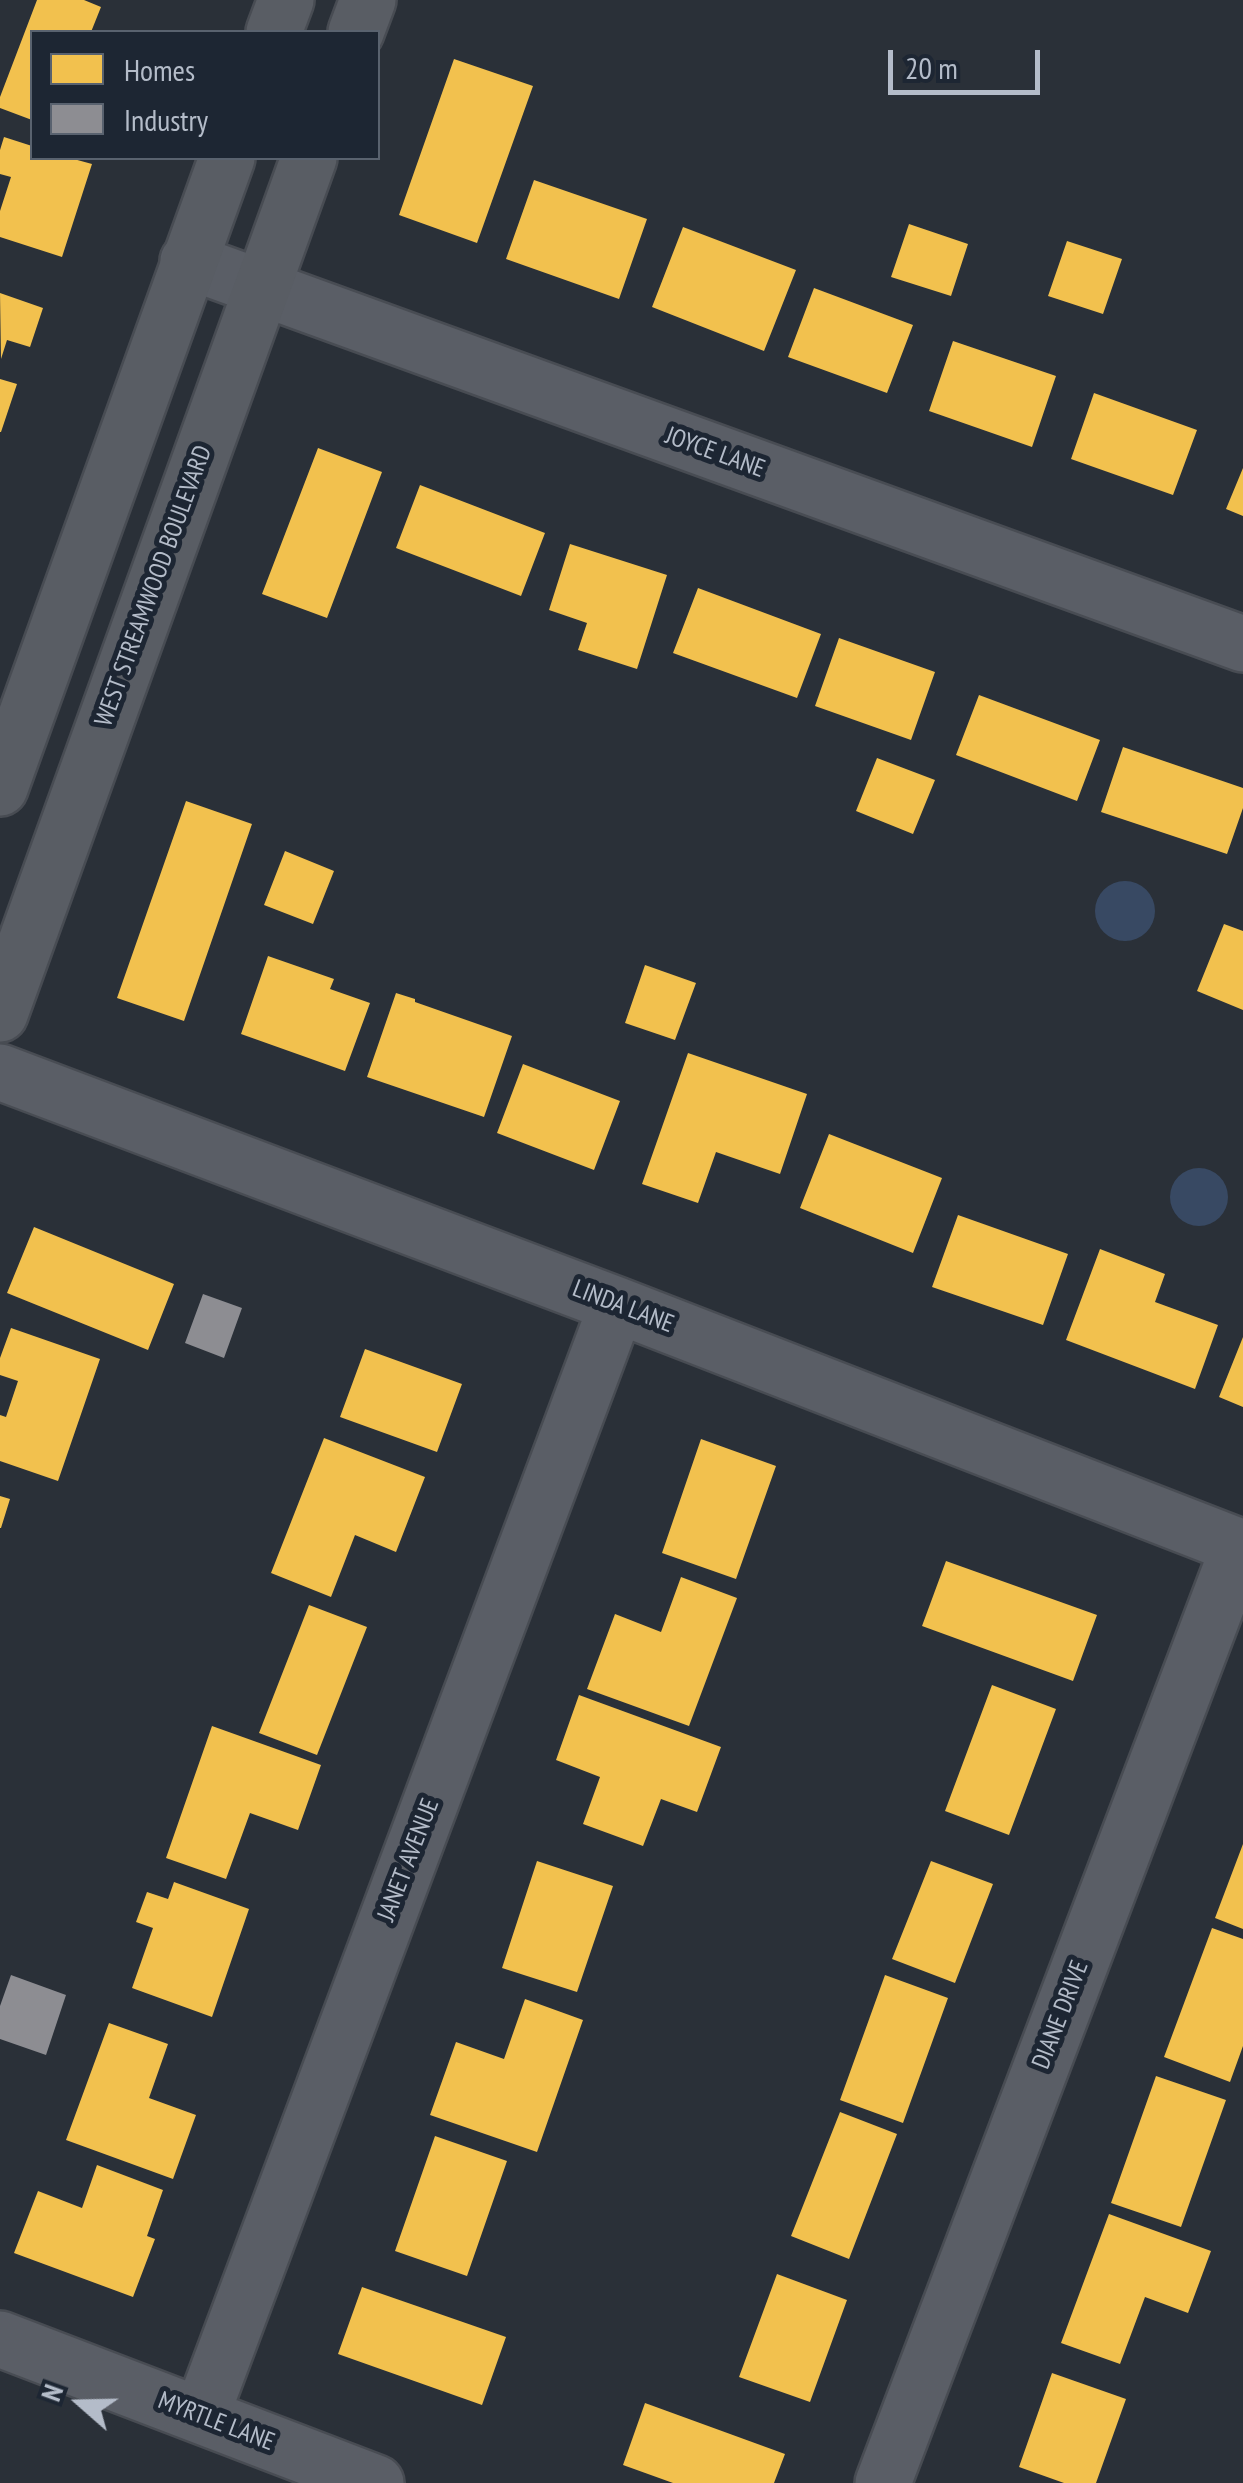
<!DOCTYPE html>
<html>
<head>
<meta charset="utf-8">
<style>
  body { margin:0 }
  #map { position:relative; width:1243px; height:2483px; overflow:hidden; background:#2a3038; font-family:"PT Sans Narrow",sans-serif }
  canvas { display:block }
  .legend { position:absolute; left:30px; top:30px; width:350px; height:130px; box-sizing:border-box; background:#1d2633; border:2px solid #59626f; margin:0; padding:12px 18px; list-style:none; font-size:30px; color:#b4bcc9 }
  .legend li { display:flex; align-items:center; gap:20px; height:50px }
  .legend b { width:50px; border:2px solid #59626f }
  .north { position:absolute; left:30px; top:2353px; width:100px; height:100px; -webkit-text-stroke:8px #1d2633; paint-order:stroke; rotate:290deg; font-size:28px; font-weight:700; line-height:40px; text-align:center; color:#b4bcc9 }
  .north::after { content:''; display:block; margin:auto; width:35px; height:45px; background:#b4bcc9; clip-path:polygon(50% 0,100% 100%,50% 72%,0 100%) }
  .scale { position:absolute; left:888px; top:50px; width:152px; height:45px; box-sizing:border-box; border:5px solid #b4bcc9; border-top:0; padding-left:12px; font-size:30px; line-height:35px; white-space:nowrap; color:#b4bcc9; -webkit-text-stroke:8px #1d2633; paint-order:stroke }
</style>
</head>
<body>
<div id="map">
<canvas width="1243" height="2483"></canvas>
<ul class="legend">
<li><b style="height:28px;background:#f2c14e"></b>Homes</li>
<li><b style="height:28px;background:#8d8d92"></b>Industry</li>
</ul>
<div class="north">N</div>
<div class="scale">20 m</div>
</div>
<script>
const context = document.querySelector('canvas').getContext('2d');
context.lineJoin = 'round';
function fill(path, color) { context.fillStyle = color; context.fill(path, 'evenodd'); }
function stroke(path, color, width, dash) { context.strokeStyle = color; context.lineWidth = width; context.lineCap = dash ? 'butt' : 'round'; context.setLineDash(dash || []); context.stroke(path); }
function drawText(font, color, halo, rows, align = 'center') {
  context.font = font + ' "PT Sans Narrow",sans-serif'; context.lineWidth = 10; context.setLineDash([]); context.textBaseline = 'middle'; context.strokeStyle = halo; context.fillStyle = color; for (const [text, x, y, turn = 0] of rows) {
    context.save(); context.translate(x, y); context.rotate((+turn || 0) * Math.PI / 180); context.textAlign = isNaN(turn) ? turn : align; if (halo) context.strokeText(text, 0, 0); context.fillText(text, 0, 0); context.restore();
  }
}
fill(new Path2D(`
  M1095 911a30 30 0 1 1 60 0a30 30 0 1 1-60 0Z
  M1170 1197a29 29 0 1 1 58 0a29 29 0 1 1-58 0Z`), '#384963');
fill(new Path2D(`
  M37,0h47l17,7 -10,25h-59v88l-32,-12v-11z
  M454,59l79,27 -56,157 -78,-28z
  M4,137l28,9v12h38l22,6 -30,93 -62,-20v-26l11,-34 -11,-3v-24z
  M534,180l113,39 -28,80 -113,-40z
  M909,224l59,20 -17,52 -60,-19z
  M683,227l113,43 -32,81 -112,-44z
  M1067,241l55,18 -19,55 -55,-18z
  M814,288l99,37 -26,68 -99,-36z
  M0,293l43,15 -13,39 -23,-7 -6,19z
  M953,341l103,35 -24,71 -103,-36z
  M0,379l17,5 -16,48h-1z
  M1094,393l103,37 -24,65 -102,-36z
  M318,448l64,24 -55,146 -65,-24z
  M1243,468v48l-17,-7z
  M420,485l125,48 -24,63 -125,-48z
  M570,544l97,31 -30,94 -59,-19 9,-27 -38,-13z
  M698,588l123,46 -24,64 -124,-45z
  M839,638l96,34 -24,68 -96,-34z
  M979,695l121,45 -23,61 -121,-46z
  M1123,747l120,41v20l-16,46 -126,-42z
  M877,758l58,22 -22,54 -57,-23z
  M186,801l66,23 -68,197 -67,-23z
  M285,851l49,20 -21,53 -49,-19z
  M1224,924l19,7v79l-46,-19z
  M268,956l66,23 -4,10 40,14 -25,68 -104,-37z
  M645,965l51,18 -21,57 -50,-17z
  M396,993l19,6v3l97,34 -28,81 -117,-40z
  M688,1053l119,41 -27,80 -64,-22 -18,51 -56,-19z
  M523,1064l97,37 -26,69 -97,-37z
  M829,1134l113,44 -29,75 -113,-45z
  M958,1215l110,39 -25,71 -111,-38z
  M34,1227l140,57 -26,66 -141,-57z
  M1100,1249l65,25 -10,28 63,23 -23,64 -129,-49z
  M11,1328l89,31 -42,122 -58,-20v-46l6,2 12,-36 -18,-6v-17z
  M1243,1337v70l-24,-10z
  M365,1349l97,35 -25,68 -97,-35z
  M324,1438l101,39 -29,75 -41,-17 -24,62 -60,-24z
  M701,1439l75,27 -40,113 -74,-26z
  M0,1496l10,3 -9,29h-1z
  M946,1561l151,54 -24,66 -151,-55z
  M681,1577l56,21 -48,128 -102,-37 28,-75 46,18z
  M309,1605l58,22 -50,128 -58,-22z
  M992,1685l64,24 -47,126 -64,-24z
  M579,1695l142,52 -24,65 -36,-13 -18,47 -60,-22 17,-47 -44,-17z
  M212,1726l109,39 -23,65 -48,-17 -24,66 -60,-21z
  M1243,1844v85l-28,-11z
  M537,1861l76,25 -36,106 -75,-24z
  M931,1861l62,23 -38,99 -63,-24z
  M174,1882l75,27 -37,108 -80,-29 21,-60 -17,-6 11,-30 21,7z
  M1212,1928l31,11v107l-13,36 -66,-25z
  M885,1975l63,23 -45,125 -63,-23z
  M525,1999l58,21 -46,132 -107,-37 26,-73 48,17z
  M109,2023l59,21 -19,54 47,17 -23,64 -107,-39z
  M1156,2076l70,24 -45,127 -70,-24z
  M840,2112l57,22 -48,125 -58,-23z
  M435,2136l72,25 -40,115 -72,-25z
  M97,2165l66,25 -16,46 8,3 -22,58 -119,-44 24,-62 44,17z
  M1109,2214l102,37 -23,62 -43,-16 -25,67 -59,-21z
  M777,2274l70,26 -37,102 -71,-25z
  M362,2287l144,50 -24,68 -144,-51z
  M1052,2373l74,26 -30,84h-32l-45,-16z
  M645,2403l140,51 -11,29h-101l-50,-18z`), '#f2c14e');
fill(new Path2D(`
  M203,1294l39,14 -18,50 -39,-15z
  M11,1975l55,20 -20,60 -46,-16v-33z`), '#8d8d92');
const street = new Path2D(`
  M188,261l1055,383
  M0,1072l617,233 626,243
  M0,2339l376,144
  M201,2416l416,-1111
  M883,2483l356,-936`);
const secondary = new Path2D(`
  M274,32l12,-32
  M356,32l12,-32
  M0,788l227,-630
  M0,1014l309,-856`);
stroke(street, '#484c53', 60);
stroke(secondary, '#484c53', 60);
stroke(street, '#5a5e66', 55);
stroke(secondary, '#595d64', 55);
drawText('25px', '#b4bcc9', '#1d2633', [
  ["JOYCE LANE",715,453,20],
  ["WEST STREAMWOOD BOULEVARD",154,586,-70],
  ["LINDA LANE",623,1307,21],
  ["JANET AVENUE",409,1860,-69],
  ["DIANE DRIVE",1061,2015,-69],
  ["MYRTLE LANE",216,2422,21]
]);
</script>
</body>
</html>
